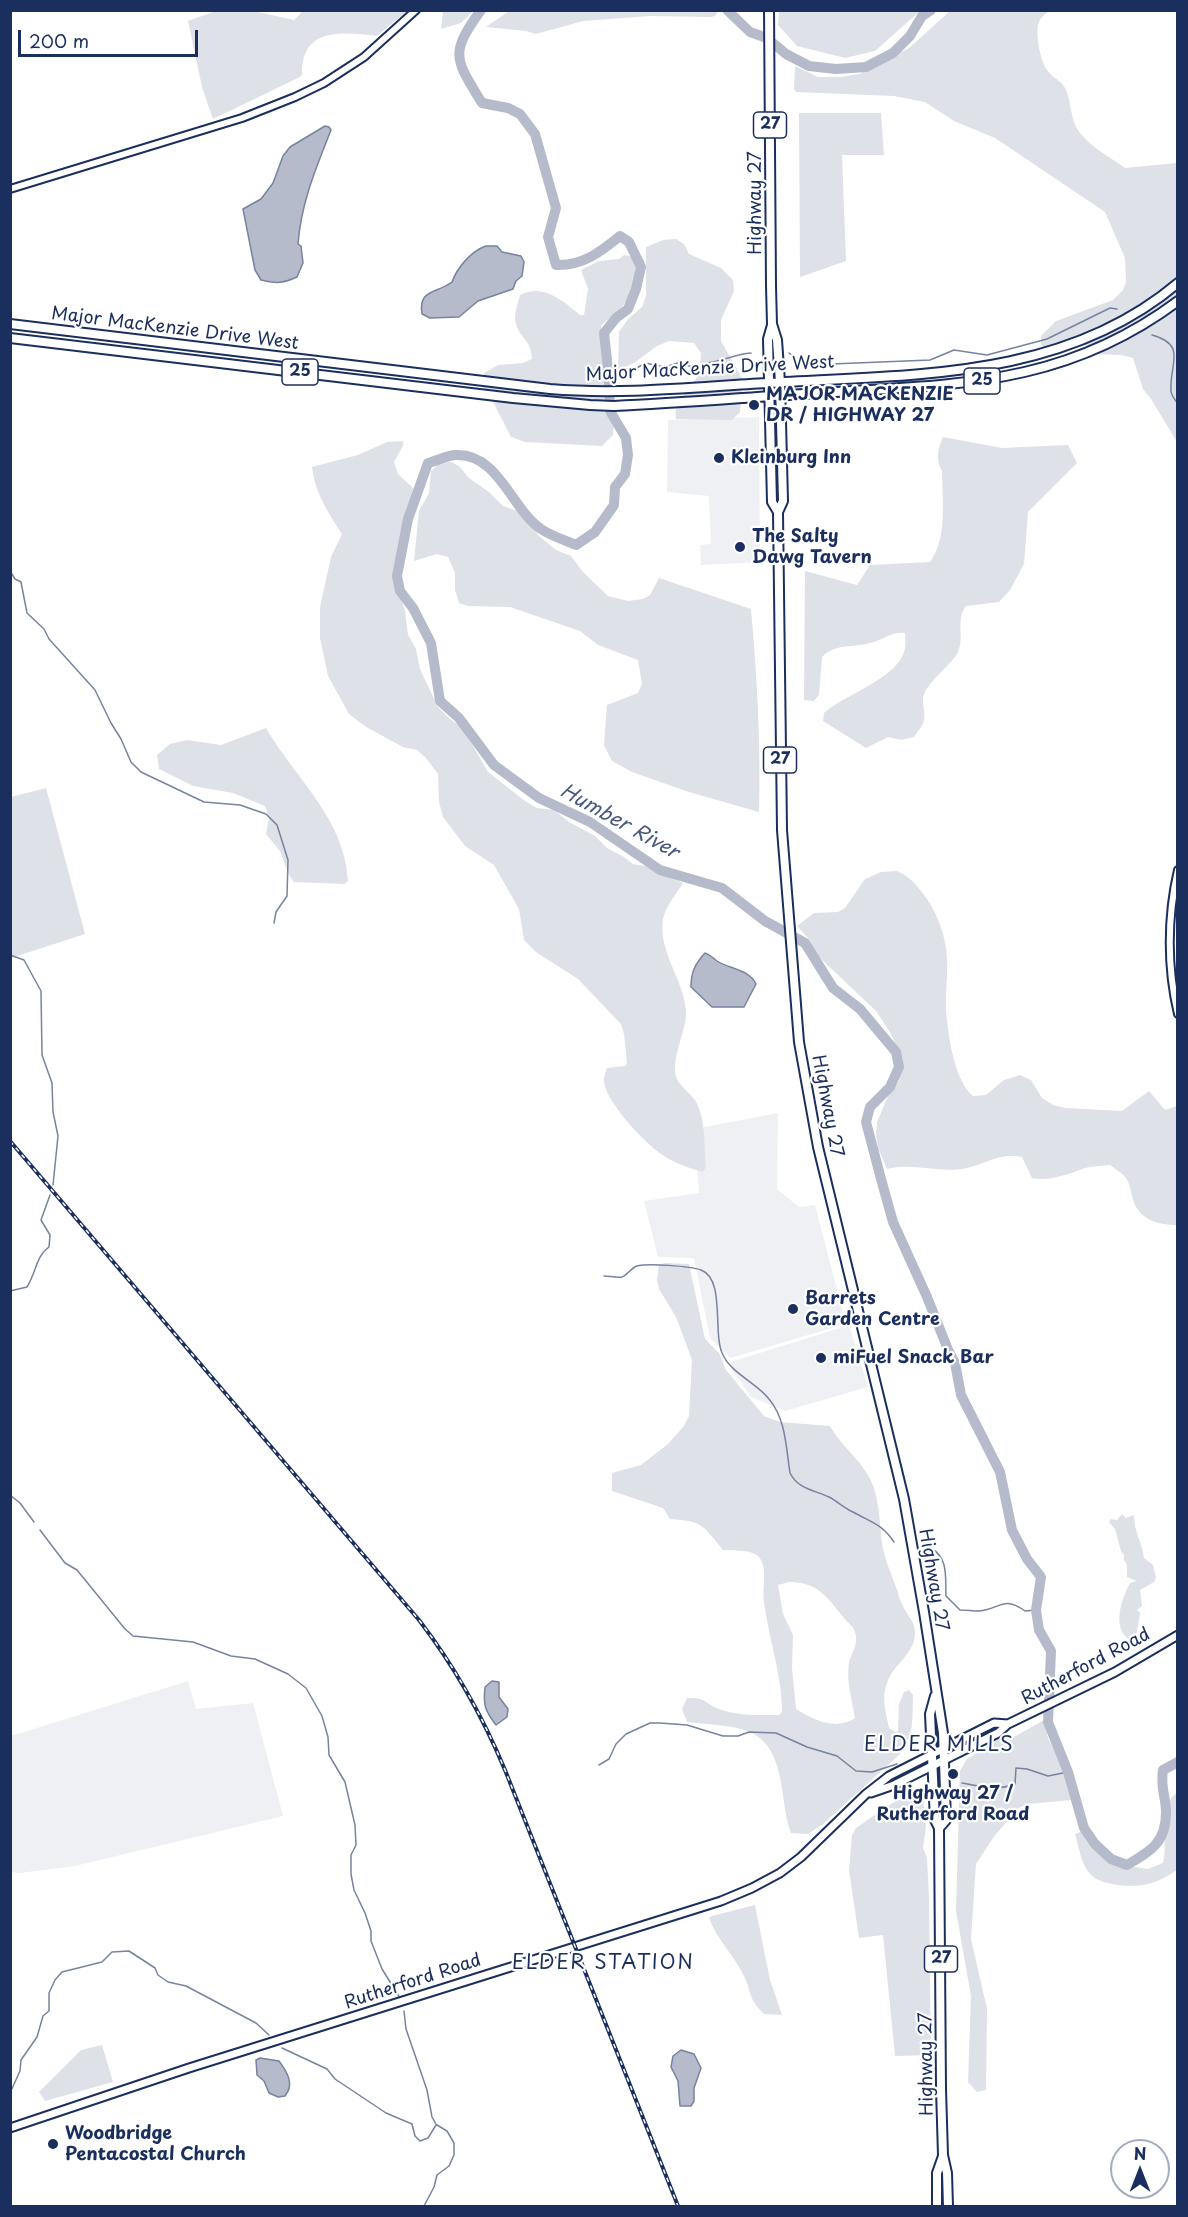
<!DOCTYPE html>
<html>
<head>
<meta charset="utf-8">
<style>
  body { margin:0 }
  #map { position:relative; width:1188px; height:2217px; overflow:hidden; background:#fff; font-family:"Playpen Sans",sans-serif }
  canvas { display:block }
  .frame { position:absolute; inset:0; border:12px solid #1b2f5e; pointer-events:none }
  .north { position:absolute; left:1110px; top:2139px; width:60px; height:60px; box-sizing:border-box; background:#fff; border:2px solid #a4acbf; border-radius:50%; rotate:0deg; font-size:16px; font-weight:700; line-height:24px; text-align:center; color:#1b2f5e }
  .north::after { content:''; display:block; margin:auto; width:21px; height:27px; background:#1b2f5e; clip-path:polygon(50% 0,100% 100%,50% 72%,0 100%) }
  .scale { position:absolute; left:18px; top:30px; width:180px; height:27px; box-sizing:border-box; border:3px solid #1b2f5e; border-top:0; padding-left:8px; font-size:18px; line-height:21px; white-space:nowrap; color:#1b2f5e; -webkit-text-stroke:4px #fff; paint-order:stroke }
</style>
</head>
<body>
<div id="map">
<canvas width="1188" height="2217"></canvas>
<div class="frame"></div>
<div class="north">N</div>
<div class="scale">200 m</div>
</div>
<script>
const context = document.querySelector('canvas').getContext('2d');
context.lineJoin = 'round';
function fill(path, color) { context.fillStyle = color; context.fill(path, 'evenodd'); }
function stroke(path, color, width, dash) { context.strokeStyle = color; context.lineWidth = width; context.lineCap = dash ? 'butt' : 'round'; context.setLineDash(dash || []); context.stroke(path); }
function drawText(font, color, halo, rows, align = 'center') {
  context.font = font + ' "Playpen Sans",sans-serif'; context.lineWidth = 4.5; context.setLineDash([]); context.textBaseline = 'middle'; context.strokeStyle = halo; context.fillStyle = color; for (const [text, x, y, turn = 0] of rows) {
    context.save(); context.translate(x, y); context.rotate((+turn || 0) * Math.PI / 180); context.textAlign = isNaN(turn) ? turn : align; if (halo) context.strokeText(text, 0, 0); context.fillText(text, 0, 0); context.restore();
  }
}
fill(new Path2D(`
  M759,417l1,145 -59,3 -1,-20 11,-1 -2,-48 -42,-4 1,-72z
  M778,1113l-1,76 22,18 16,-2 31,119 -116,34 -20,-20 -16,-80 -36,-1 -14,-56 55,-8 -5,-64z
  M849,1325l19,62 -83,24 -34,-14 -20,-29v-6z
  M188,1681l8,28 57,-6 30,113 -208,50 -55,7 -9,-1v-136z`), '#eff0f4');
fill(new Path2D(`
  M216,11h37l41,9 9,-9h104l-30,25c-36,-4 -76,-9 -75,39l-2,2 -87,42 -11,-32 -14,-66z
  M443,11v-1l30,1 -12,12 -20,6z
  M509,11v-1l209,1 -2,4 -4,2 -62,-1 -67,5 -47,13 -10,-3 -40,-4z
  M832,11l28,1 1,-2 59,1 -45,40 -30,7 -48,-12 -19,-21 1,-14z
  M950,11h100c-6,3 -10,7 -12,14 -2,11 2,35 9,45 5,8 15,10 19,20 6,15 4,31 15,44 11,14 29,23 44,34l52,-5v279l-26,-43 -8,-10 -10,-31 -12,-3 -24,-1c-11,-18 -34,-8 -52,-5l-4,-4v-9l15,-15 57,-21 10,-10 3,-8 -1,-24 -20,-46 -110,-74 -41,-17 -29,-19 -31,-6 -98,-4 -2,-3 1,-23 23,11h23l18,-3 50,-26z
  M799,113h82l3,42h-42l4,106 -46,16z
  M676,239l8,5 5,10 32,14 12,12 1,11 -13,29v21l22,39 -3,32 -8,8 -56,-1c-3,-19 13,-27 21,-42 4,-6 3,-17 4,-24l-7,-10 -25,-2 -12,5 -23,17 -16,7 1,-38 9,-13 14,-12 4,-11v-49l17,-7z
  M624,255l6,1 6,5c1,21 -4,37 -20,52 -5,5 -10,7 -15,13l1,11 5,12 1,41 -3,9 -7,6 16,18 -1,12 -11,11 -77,-4 -14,-5 -20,-39 -8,-7 1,-18 14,-8 25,-2 9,-4c-1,-21 -12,-20 -16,-35 -3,-9 2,-21 4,-29 23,-12 43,6 60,20h4l4,-26 -7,-19 18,-9 20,-2z
  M943,437l59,11 66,-3 9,18 -49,49 -4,52 -14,26 -11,12 -33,4c-11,14 -1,30 -8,46 -5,11 -26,26 -33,40 -5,8 1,19 -1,28 -1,6 -7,12 -10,17l-13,3 -13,-3 -22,11 -43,-27 1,-8c21,-19 76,-35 81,-65 1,-5 0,-10 0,-15 -14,-2 -21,7 -35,10 -18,5 -34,0 -48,14l-3,38 -5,6 -10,-1 1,-129 52,14 13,-20 60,-3c18,-24 12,-63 12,-91 -7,-11 -4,-23 1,-34z
  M403,441v5l-9,16 4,12 15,14 -4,27 -5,15 -5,62 6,19 3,24 8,14 4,20 18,38 12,12 12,8 26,45 37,29 12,7 17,2 15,12 26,14 12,12 17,9 9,7 12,2 38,17c-6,10 -18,24 -20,36 -5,33 21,61 23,92 1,20 -17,50 -9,68 4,8 13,14 18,21 11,18 9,46 11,67l-3,5c-15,-4 -34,-11 -46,-21 -16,-12 -51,-50 -53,-69 -1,-4 2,-10 3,-14l18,-2 2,-3 -3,-29 -3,-10 -43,-45 -42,-27 -12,-12 -5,-31 -25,-44 -29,-19 -22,-29 -4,-15 -1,-28 -12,-16 -9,-8 -14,-3 -37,-20 -17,-13 -21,-38 -8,-38v-31l11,-50 11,-23c-14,-22 -27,-41 -30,-67l46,-12 29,-13z
  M452,462l8,5 9,11 20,14 14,14 18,6 18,24 17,14 15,6 12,16 25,24 20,5 15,-2 7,-4 9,-17 92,31c6,68 10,135 8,203l-70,-20 -57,-20 -20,-11 -8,-16 3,-40 31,-12 4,-9 -4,-24 -40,-15 -18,-14 -70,-24 -42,-1 -9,-3 -4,-13v-17l-7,-16 -11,-3 -23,7 5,-50 10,-18 2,-22 9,-8z
  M266,728c29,50 79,91 82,153l-4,3 -50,-2 -5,-7 -9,-24 -14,-17 3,-16 -4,-12 -32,-13 -40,-7 -34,-17 -2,-14 13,-11 17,-4 34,5z
  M46,788l39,146 -74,24v-161z
  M897,871c11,5 16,10 24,20 15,18 25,44 26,68 1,17 -2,34 -1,51 2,25 8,70 27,86l13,-1 18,-15 16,-5 11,5 11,18 11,7 12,3 57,3 27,-20 16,19 12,-4v119c-17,0 -35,-4 -43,-22 -3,-9 -3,-19 -9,-26 -4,-5 -10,-8 -15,-12 -8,1 -17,1 -25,3 -16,6 -37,14 -53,10l-10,-21c-25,-4 -33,6 -55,11 -26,6 -55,-6 -80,1l-9,-21 -2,-14 1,-12 11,-26 11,-15 4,-21 -13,-28 -14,-21 -58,-55 -10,-18 -11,-12 17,-13 24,-1 7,-4 20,-29 16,-7z
  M666,1263l23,1 16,75 14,14 7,17 38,46 16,6 50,4c11,20 29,32 39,51 11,20 10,44 13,66 2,15 9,30 14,44 2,5 3,12 6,17 4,10 13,17 13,29 0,21 -21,30 -28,50 -6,14 -1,30 2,45l6,4 3,-1 1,-27 5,-12 5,-2 4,5c-1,24 2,39 -13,59l-77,70 -15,10 -17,-1c-6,-16 -7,-34 -10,-51 -10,-60 -44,-54 -94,-60l-5,-13 5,-11c21,-1 18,7 35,12 18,6 38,5 57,5l3,-3c0,-38 -13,-72 -18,-110 -2,-14 4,-34 -5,-45 -6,-8 -27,-6 -36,-7 -20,-25 -21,-29 -53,-31l-7,-11 -51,-17v-18l29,-8 27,-21 16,-18 5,-10 3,-56 -16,-43 -17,-28 -2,-9 2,-16zM789,1582c29,0 38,15 55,36 3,4 10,9 11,14 4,13 -4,21 -6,31 -3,18 3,37 6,55 -19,13 -41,2 -59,-9l-4,-41 1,-33 -10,-21 -5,-29z
  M1122,1514l4,4 8,-3c0,17 8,27 10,43l9,7 3,12 -2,5 -14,8 2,16 -5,4 3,3 -4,24 -5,4c-20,-12 -10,-41 -1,-58l7,-2 -10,-4v-12l-3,-5v-5l-3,-4 -6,-22 -6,-7 2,-3 6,1z
  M1044,1720l4,18 18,36 6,26 -45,4 -8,4 -24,27 -19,29 -5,75 16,70 -1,81 -9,2 -9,-10 3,-86 -15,-85 4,-140 7,-12 38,-24 9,2z
  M911,1794l12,3 3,30 -3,21 4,10 2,39 2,158 -36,1 -12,-121 -24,3 -10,-68 3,-35 4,-7 36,-25z
  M1175,1794l3,1 -1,75c-9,6 -18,11 -29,14 -15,4 -47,2 -58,-10 -9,-10 -11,-27 -15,-40l10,-4 8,18 15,15 40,6 15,-6c6,-24 -7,-50 12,-69z
  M755,1905l15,75 12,35 -18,-1c-17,-17 -11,-19 -20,-38 -10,-21 -27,-36 -35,-58l3,-2z
  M102,2045l11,37 -68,19 -6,-9 42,-42z`), '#dee1e7');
const water = new Path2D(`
  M325,126l4,1 2,3c-15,38 -30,73 -33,114l3,2 2,17 -6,14c-13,6 -21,7 -36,3l-6,-10 -12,-61 18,-10 12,-16 10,-27 7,-9z
  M486,246h11l5,6 19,4 3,6 -2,14 -6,5 -3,8 -35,12 -19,16 -29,1 -8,-4c-4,-25 14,-20 30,-32 5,-14 19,-31 34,-36z
  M705,953c6,2 8,5 12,8 12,8 32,8 39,23l-12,23h-32l-21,-20c0,-15 4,-23 14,-34z
  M492,1681l7,1v15l9,12 -1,8 -11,8c-11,-14 -13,-20 -11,-38z
  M681,2050l13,4 7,14 -7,20v13l-3,5h-11l-2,-25 -7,-14 2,-11z
  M260,2058l19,3c8,11 16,23 6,35l-7,1 -9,-4 -5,-12 -7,-6 -1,-15z`);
fill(water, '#b5bbca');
stroke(water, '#77839f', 1.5);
stroke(new Path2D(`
  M1152,335c36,10 17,29 19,56 0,4 4,9 7,13
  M789,353l18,12 123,-5 24,-10 33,5 60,-16 63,-31 7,1
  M609,378l15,-9 13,-1 8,-5 20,4 13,-4 19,5c9,-6 14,-5 24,-8 11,-3 18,-6 30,-7
  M10,571l5,8 6,3 6,31 17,16 5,10 46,51 16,33 10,16 10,23 10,10 63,30 36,3 26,9 11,11 11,35 -1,36 -11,16 -2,11
  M10,955l14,5 17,31 1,64 10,28 1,29 5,24 -5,49
  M604,1276c5,0 13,2 18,1 5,-2 9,-9 15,-11 10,-3 53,0 64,4 25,9 11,65 22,85 9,19 34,28 46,44 17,20 17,49 21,74 8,16 24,17 39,24 8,4 15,11 24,15 18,10 29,12 41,30
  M10,1291l17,-4c9,-14 9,-31 22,-40l1,-12 -9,-15 9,-25
  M10,1495l10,8 14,19
  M40,1530l25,33 12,7 48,59 8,7 60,6 38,14 24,3 33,15 18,14 16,28 6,21 1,18 16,27 10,43 1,20 -5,10v19l3,16 11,23 6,18v10l11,28 18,29
  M931,1548c18,11 14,29 15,48l14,14c6,0 13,1 19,1 22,-2 24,-16 46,0l11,-1
  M599,1765l10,-6 7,-15 10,-10 24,-11h10l27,2 36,11h15l11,-4 27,1 31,14 30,9 19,15 16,1 25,-8
  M962,1783c16,3 37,8 53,1l1,-16 11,1 21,7 20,-4
  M404,2011l2,18 21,61 5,27 4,7
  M282,2048l45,21 8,10 51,34 26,11 3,12 5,5 8,-3 8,-13
  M10,2093l10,-22 1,-11 16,-23 6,-21 6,-5v-18l6,-13 7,-8 40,-10 10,-10 17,-1 26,17 3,7 10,7 18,4 70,37 13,12
  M424,2206l10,-19 3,-12 12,-9 5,-11v-12l-7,-12 -10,-6`), '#77839f', 1.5);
stroke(new Path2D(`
  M481,10c-32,44 -26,49 1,93l26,5 12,6 15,20 21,74 -8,29 8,28c27,1 44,-13 64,-29l9,6 12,25 -5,22 -8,20 -12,9 -12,15 5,45 1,33 16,27 2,17 -3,19 -10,13 -1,18 -19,27 -19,13c-11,-5 -25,-9 -35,-16 -29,-19 -43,-77 -86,-74 -9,1 -19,6 -27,8l-20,56 -11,57 3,15 13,17 18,35 9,58 19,17 35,47 45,33 51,24 70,48 62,18 43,33 40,22 28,45 27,21 36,43 3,15 -9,20 -20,20 -4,15 15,57 12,43 34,75 22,55 6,11 6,32 39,77 12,58 15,29 14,18 -5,33 3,20 12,21 -3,71 20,50 16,56 11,16 16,15 16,6c24,-14 39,-22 39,-53 0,-15 -6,-24 -3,-42l15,-8
  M727,10l23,22 17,6 19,16 23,12 27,3 30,-2 27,-14 17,-17 12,-20 9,-6`), '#b5bbca', 10);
const tertiary = new Path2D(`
  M10,189l232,-71 53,-21 29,-14 40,-26 52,-47
  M1178,870c-11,47 -11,98 0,144`);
const secondary = new Path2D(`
  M871,1793l23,-8 104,-52 10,-9 107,-52 63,-37
  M10,2128l179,-60 532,-167 31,-13 28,-15 21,-16 65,-63 23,-18 105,-53 14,1`);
const primary = new Path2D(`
  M769,10l2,276 1,38 5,16 3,42 3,119 -5,11 4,318 17,212 19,105 86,352 20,113 19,121 3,87 -7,8
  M10,324l540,65c73,6 145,-2 217,-6 143,-9 295,-2 411,-100
  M772,325l-4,14 4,163 6,10
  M10,338l503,60 77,7 24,1c69,-3 137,-9 205,-13 135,-9 244,-6 359,-92
  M935,1696l-5,18 5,106 4,8 2,261 2,66 4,18 1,33
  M937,2206v-33l6,-17`);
stroke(tertiary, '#1b2f5e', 10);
stroke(secondary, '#1b2f5e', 11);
stroke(primary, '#1b2f5e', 12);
stroke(tertiary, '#fff', 6);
stroke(secondary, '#fff', 7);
stroke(primary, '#fff', 8);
const rail = new Path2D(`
  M10,1141l409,479c36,47 63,95 86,150l173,436`);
stroke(rail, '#1b2f5e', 4);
stroke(rail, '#fff', 1.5, [4.5]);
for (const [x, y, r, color] of [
  [754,405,6,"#1b2f5e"],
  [719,458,6,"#1b2f5e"],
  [740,547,6,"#1b2f5e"],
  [793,1309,6,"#1b2f5e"],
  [821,1358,6,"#1b2f5e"],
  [953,1774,6,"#1b2f5e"],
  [53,2144,6,"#1b2f5e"]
]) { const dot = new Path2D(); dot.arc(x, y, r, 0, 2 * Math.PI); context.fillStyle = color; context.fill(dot); stroke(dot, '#fff', 2); }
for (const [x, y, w] of [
  [770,125,33],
  [300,372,36],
  [982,381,36],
  [780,760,33],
  [941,1959,33]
]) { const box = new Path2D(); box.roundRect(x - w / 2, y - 13, w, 26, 4.5); context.fillStyle = '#fff'; context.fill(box); stroke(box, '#1b2f5e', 1.5); }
drawText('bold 16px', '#1b2f5e', null, [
  ["27",770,125],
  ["25",300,372],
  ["25",982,381],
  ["27",780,760],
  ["27",941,1959]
]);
drawText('18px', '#1b2f5e', '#fff', [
  ["Highway 27",756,203,-90],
  ["Major MacKenzie Drive West",175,329,7],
  ["Major MacKenzie Drive West",710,369,-3],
  ["Highway 27",827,1106,79],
  ["Highway 27",933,1580,80],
  ["Rutherford Road",1086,1667,-28],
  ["Rutherford Road",413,1982,-18],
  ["Highway 27",927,2064,-91]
]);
drawText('bold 18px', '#1b2f5e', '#fff', [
  ["MAJOR MACKENZIE",766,395],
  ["DR / HIGHWAY 27",766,416],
  ["Kleinburg Inn",731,458],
  ["The Salty",752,537],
  ["Dawg Tavern",752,558],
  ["Barrets",805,1299],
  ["Garden Centre",805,1320],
  ["miFuel Snack Bar",833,1358],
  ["Highway 27 /",953,1794,"center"],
  ["Rutherford Road",953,1815,"center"],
  ["Woodbridge",65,2134],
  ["Pentacostal Church",65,2155]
], 'left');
drawText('italic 20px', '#49597e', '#fff', [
  ["Humber River",619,822,29]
]);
context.letterSpacing = '1.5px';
drawText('20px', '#1b2f5e', '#fff', [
  ["ELDER MILLS",939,1745],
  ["ELDER STATION",603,1963]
]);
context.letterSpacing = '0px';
</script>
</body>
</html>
